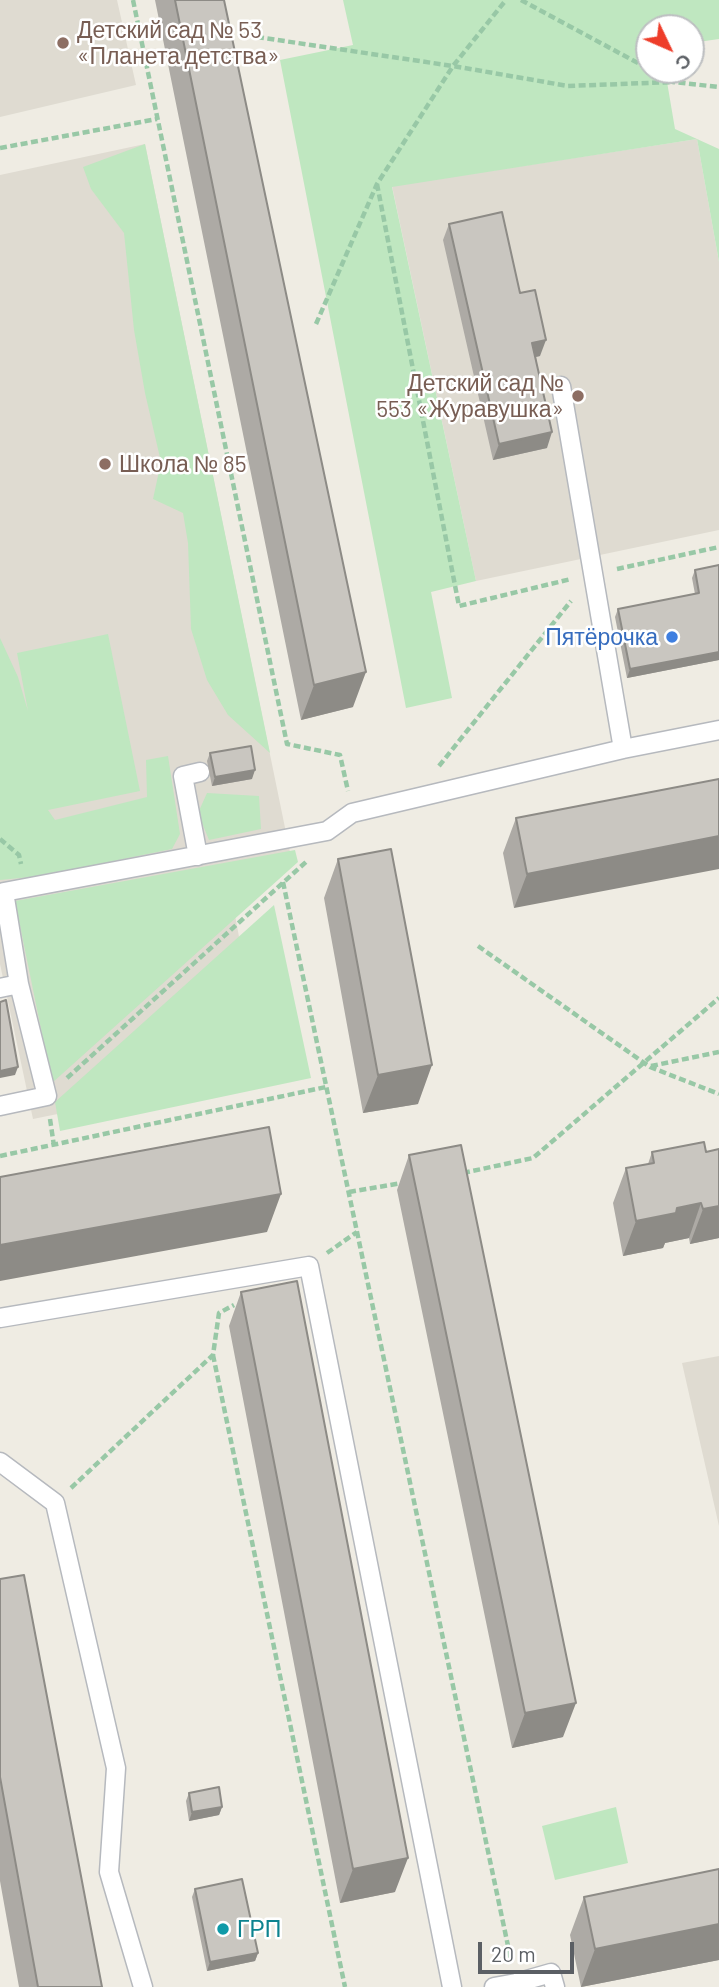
<!DOCTYPE html>
<html>
<head>
<meta charset="utf-8">
<style>
  body { margin:0 }
  #map { position:relative; width:719px; height:1987px; overflow:hidden; background:#efece3; font-family:Barlow,sans-serif }
  canvas { display:block }
  .north { position:absolute; left:635px; top:14px; width:70px; height:70px; box-sizing:border-box; background:#fff; border:2px solid #bdbfc1; border-radius:50%; rotate:134deg; font-size:19px; font-weight:700; line-height:28px; text-align:center; color:#5b5f64 }
  .north::after { content:''; display:block; margin:auto; width:24px; height:32px; background:#ee3d2a; clip-path:polygon(50% 0,100% 100%,50% 72%,0 100%) }
  .scale { position:absolute; left:478px; top:1942px; width:96px; height:32px; box-sizing:border-box; border:4px solid #5b5f64; border-top:0; padding-left:9px; font-size:21px; line-height:24px; white-space:nowrap; color:#5b5f64; -webkit-text-stroke:5px #fff; paint-order:stroke }
</style>
</head>
<body>
<div id="map">
<canvas width="719" height="1987"></canvas>
<div class="north">С</div>
<div class="scale">20 m</div>
</div>
<script>
const context = document.querySelector('canvas').getContext('2d');
context.lineJoin = 'round';
function fill(path, color) { context.fillStyle = color; context.fill(path, 'evenodd'); }
function stroke(path, color, width, dash) { context.strokeStyle = color; context.lineWidth = width; context.lineCap = dash ? 'butt' : 'round'; context.setLineDash(dash || []); context.stroke(path); }
function drawText(font, color, halo, rows, align = 'center') {
  context.font = font + ' Barlow,sans-serif'; context.lineWidth = 5; context.setLineDash([]); context.textBaseline = 'middle'; context.strokeStyle = halo; context.fillStyle = color; for (const [text, x, y, turn = 0] of rows) {
    context.save(); context.translate(x, y); context.rotate((+turn || 0) * Math.PI / 180); context.textAlign = isNaN(turn) ? turn : align; if (halo) context.strokeText(text, 0, 0); context.fillText(text, 0, 0); context.restore();
  }
}
fill(new Path2D(`
  M0,0h117l19,85 -136,32z
  M697,139l22,123v268l-243,51 -84,-395z
  M145,144l146,713 -64,15 37,200 -231,47 -33,-155v-789z
  M719,1356v170l-37,-163z`), '#dfdbd1');
fill(new Path2D(`
  M343,0h376v39l-28,4v-15h-42v42h16l10,59 44,20v113l-22,-123 -305,48 84,394 -45,11 21,106 -46,10 -126,-648 73,-15z
  M145,144l125,609 -42,-38 -21,-35 -16,-51 -3,-86 -5,-30 -30,-14 8,-37 -16,-69 -11,-63 -10,-97 -33,-44 -8,-22z
  M108,634l32,157 -92,19 7,10 92,-23 -1,-37 22,-4 12,78 -8,15 -131,27 -41,4v-242l18,39 10,34 -11,-58z
  M207,793l52,3 2,33 -52,11 -11,-27z
  M295,850l3,12 -246,221 -37,-182z
  M274,905l37,173 -251,53 -5,-29z
  M616,1807l12,56 -73,17 -13,-54z`), '#bfe7c0');
const lane = new Path2D(`
  M561,386l62,363
  M198,856l-15,-80 17,-4
  M19,984l-15,-92 323,-61 25,-18 271,-64 96,-19
  M0,988l19,-4 28,112 -47,10
  M0,1318l309,-52 143,721
  M0,1462l55,41 61,265 -7,104 34,115
  M494,1987l22,-4 35,-10 4,14`);
stroke(lane, '#b6b9be', 21);
stroke(new Path2D(`
  M133,0l154,744 53,11 8,36
  M521,0l128,69
  M257,37l196,29 115,20 105,-4
  M650,70l23,12 46,5
  M0,148l157,-29
  M377,184l82,422 112,-27
  M316,324l61,-140 76,-118 53,-66
  M617,569l102,-22
  M439,766l132,-165
  M0,839l19,16 2,9
  M283,882l228,1078
  M478,946l172,121 69,27
  M651,1066l68,-14
  M67,1078l240,-217
  M50,1119l4,27
  M0,1156l326,-69
  M463,1173l70,-15 186,-160
  M349,1192l53,-9
  M327,1253l30,-21
  M213,1355l132,632
  M71,1488l142,-133 6,-42 15,-8`), '#98c8a6', 4.5, [7, 3.5]);
stroke(lane, '#fff', 18);
fill(new Path2D(`
  M155,0h69l129,707 -52,13z
  M449,224l71,69 20,63 -4,1 11,91 -54,12 -50,-220z
  M695,570l24,90 -92,18 -12,-61 3,-8 77,-15 -3,-16z
  M210,753l42,26 -40,7 -5,-25z
  M719,779l-205,129 -11,-55 13,-35z
  M338,859l80,245 -55,9 -39,-215z
  M719,1149v89l-29,6 -1,-6 -24,5 -2,5 -40,8 -10,-53 13,-35 22,-4 4,-12h54z
  M409,1155l154,582 -51,11 -115,-558z
  M241,1292l154,600 -55,11 -111,-577z
  M0,1579l102,408h-83l-19,-106z
  M189,1793l33,14 -3,8 -30,6 -3,-20z
  M719,1869v91l-138,27 -11,-52 14,-38z
  M195,1889l63,64 -3,8 -48,10 -15,-74z`), '#adaaa5');
fill(new Path2D(`
  M546,340l-6,16 -14,3 6,-16z
  M552,432l-5,16 -54,12 6,-16z
  M719,652v8l-92,18 3,-9z
  M366,672l-13,35 -52,13 13,-35z
  M255,770l-3,9 -40,7 3,-9z
  M719,836v33l-205,39 13,-34z
  M432,1065l-14,39 -55,9 15,-38z
  M18,1067l-3,8 -15,3v-7z
  M281,1194l-14,38 -267,49v-36z
  M701,1203l-12,35 -24,5 -2,5 -40,8 13,-35 41,-13z
  M719,1206v32l-29,6 13,-35z
  M576,1703l-13,34 -51,11 13,-35z
  M222,1807l-3,8 -30,6 3,-9z
  M408,1858l-13,34 -55,11 13,-34z
  M719,1924v36l-138,27 14,-38z
  M258,1953l-3,8 -48,10 3,-9z`), '#8d8b86');
const building = new Path2D(`
  M175,0h49l142,672 -52,13z
  M502,212l18,81 15,-3 11,50 -14,3 20,89 -53,12 -50,-220z
  M719,565v87l-89,17 -12,-60 81,-16 -4,-23z
  M251,746l4,24 -40,7 -5,-24z
  M719,779v57l-192,38 -11,-56z
  M391,849l41,216 -54,10 -40,-216z
  M6,1000l12,67 -18,4v-69z
  M269,1127l12,67 -281,51v-68z
  M704,1142l2,10 13,-3v57l-16,3 -2,-6 -24,5 -1,5 -40,8 -10,-53 28,-5 -2,-11z
  M461,1145l115,558 -51,10 -116,-558z
  M297,1281l111,577 -55,11 -112,-577z
  M24,1575l78,412h-64l-38,-210v-198z
  M219,1787l3,20 -30,5 -3,-19z
  M719,1869v55l-124,25 -11,-52z
  M242,1879l16,74 -48,9 -15,-73z`);
fill(building, '#c9c6c0');
stroke(building, '#8d8b86', 2);
for (const [x, y, r, color] of [
  [63,43,7,"#8d6e63"],
  [578,396,7,"#8d6e63"],
  [105,464,7,"#8d6e63"],
  [672,637,7,"#3f7fe0"],
  [223,1929,7,"#0f9aa8"]
]) { const dot = new Path2D(); dot.arc(x, y, r, 0, 2 * Math.PI); context.fillStyle = color; context.fill(dot); stroke(dot, '#fff', 2.5); }
drawText('23px', '#785e54', '#fff', [
  ["Детский сад № 53",77,30],
  ["«Планета детства»",77,56],
  ["Детский сад №",564,383,"right"],
  ["553 «Журавушка»",564,409,"right"],
  ["Школа № 85",119,464]
], 'left');
drawText('23px', '#366cbe', '#fff', [
  ["Пятёрочка",658,637]
], 'right');
drawText('23px', '#0d838f', '#fff', [
  ["ГРП",237,1929]
], 'left');
</script>
</body>
</html>
